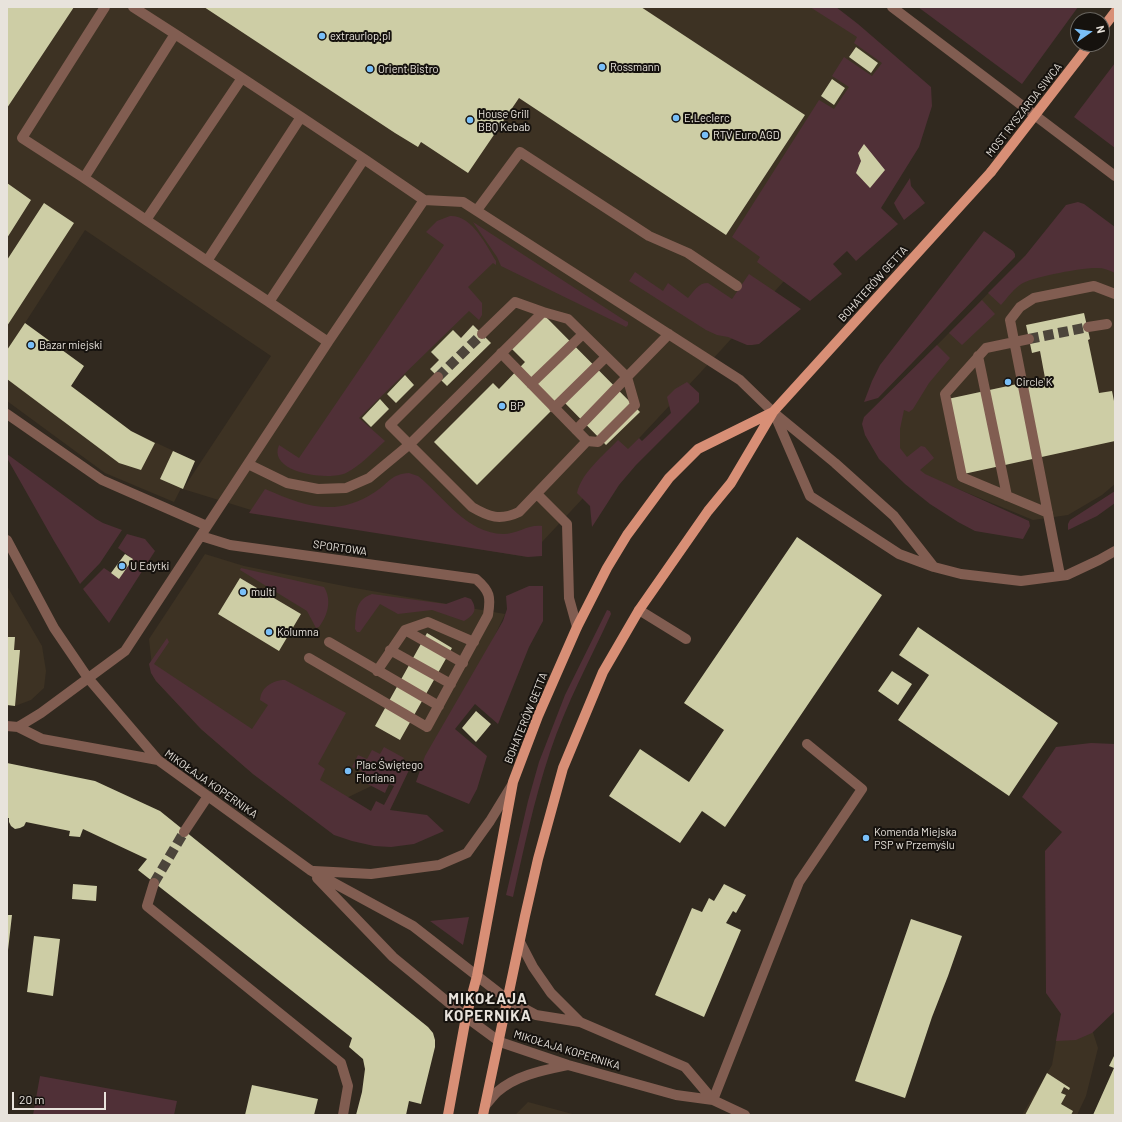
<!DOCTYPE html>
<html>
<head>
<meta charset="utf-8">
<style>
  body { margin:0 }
  #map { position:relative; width:1122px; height:1122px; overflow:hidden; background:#31291f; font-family:Barlow,sans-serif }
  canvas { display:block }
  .frame { position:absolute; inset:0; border:8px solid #e8e3dc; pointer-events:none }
  .north { position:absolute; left:1070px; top:12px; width:40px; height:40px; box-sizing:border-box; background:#16120e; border:1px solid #6a6660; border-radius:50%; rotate:77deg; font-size:11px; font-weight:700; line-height:16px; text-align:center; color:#e8e3dc }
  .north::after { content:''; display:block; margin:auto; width:14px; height:18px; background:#79bff8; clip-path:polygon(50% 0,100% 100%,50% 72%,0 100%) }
  .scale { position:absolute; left:12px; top:1092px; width:94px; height:18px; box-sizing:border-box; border:2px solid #e8e3dc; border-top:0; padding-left:5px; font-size:12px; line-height:14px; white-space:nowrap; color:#e8e3dc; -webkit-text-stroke:3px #16120e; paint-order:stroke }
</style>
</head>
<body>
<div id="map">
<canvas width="1122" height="1122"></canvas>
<div class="frame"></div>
<div class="north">N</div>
<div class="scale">20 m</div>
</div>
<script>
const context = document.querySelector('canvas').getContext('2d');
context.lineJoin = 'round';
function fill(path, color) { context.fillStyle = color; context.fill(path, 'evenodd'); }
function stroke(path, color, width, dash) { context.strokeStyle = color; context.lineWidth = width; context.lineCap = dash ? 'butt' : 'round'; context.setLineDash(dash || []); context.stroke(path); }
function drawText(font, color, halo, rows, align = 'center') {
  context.font = font + ' Barlow,sans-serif'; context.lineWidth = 4; context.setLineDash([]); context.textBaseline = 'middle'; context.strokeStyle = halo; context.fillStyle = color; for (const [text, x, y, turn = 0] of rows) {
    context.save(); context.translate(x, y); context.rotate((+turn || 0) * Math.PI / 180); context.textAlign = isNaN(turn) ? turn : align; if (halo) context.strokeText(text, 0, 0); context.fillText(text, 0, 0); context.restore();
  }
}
fill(new Path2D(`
  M7,7h826l72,59 8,74 -213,233 -172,184 -264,-43 -81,-25 88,-133 -186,-126 -60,93 59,43 -13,20 60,45 64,30 -21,41 -69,-29 -98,-72z
  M1115,232v252l-13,11 -34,20 -35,5 -150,-62 -18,-40 160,-162z
  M205,554l39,12 105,21 156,27 -65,139 -131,63 -56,-42 -52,-45 -45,-48 -3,-5 -4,-37z
  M7,586l35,60 4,25 -2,17 -13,12 -16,6 -8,-1z
  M1085,1008l13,40 -12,48 -9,19h-55l30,-50 9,-51z
  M528,1102l48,13h-61z`), '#3d3223');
fill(new Path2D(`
  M810,7h26l22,17 73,63 1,19 -13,41 -38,61 17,16 -42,37 -9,-10 -14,13 9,10 -32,27 -53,-39 3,-5 -28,-20 87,-137 15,9 15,-22 -17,-11 12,-19 28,19 10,-13 -28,-20 3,-6z
  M918,7h160l-56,77z
  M1115,63v85l-41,-31z
  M910,178l1,8 14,17 -21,17 -7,-11 -3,-6z
  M1078,202l6,2 31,23v46c-6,-3 -11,-5 -18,-5 -16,0 -60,8 -74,15 -9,5 -15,14 -22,22l-13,-12 37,-37 41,-51z
  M450,216c22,-1 36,29 46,45v4l-3,-2 -25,24 14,16v12l-3,5 -10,-9 -110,107 26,23c-12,11 -25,25 -39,32 -17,8 -79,0 -67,-28l20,13 145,-213 -18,-13 11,-11z
  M473,222l151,98 4,2v3l-2,2 -2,-1 -123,-60 -4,-9z
  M984,231l29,20 2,3v3l-137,141 -14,4 8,-21 8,-16z
  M635,272l28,19 5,-8 20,15c6,-7 10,-15 20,-15l24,16 17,-25 52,35 -42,35 -7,1h-5l-19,-8 -11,-2 -11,-5 -77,-49z
  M982,300l13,14 -33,31 -13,-12z
  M937,345l13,13 -21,25 -16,26 -4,3 -5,-2 -4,19v19l7,9 14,-11 4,1 9,11 -14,12 5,4 104,47 1,5 -7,13 -48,-8 -17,-9 -28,-18 -25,-20 -26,-25 -14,-24 -3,-11 2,-7z
  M687,382l12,11v9l-63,63 -17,20 -27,42 -2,-21 -13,-13c5,-21 26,-37 41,-53l10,9 11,-11 3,3 29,-28 -4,-16 8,-8z
  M7,454l89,65 7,4 19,7 -22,33 -20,21 -26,-43 -47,-83z
  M409,473l9,3c26,21 48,57 85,58 14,0 26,-10 39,-8v30l-14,1 -279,-44 16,-24c39,17 71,29 110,3 14,-9 16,-18 34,-19z
  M1115,491v12l-18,13 -29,14v-6l2,-4z
  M127,534l18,5 10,12 -46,72 -26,-34 21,-21 15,10 14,-19 -15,-11z
  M241,568l83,19c8,13 4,28 -5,40l-3,1 -9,-17 -67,-41z
  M529,586h14v35l-14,26 -31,77 -23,-20 -20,25 32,27 -10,33 -8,15 -53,-22 9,-26 78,-135 4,-12 -1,-13z
  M372,594l74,10 19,-7 6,2c7,11 3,16 -7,22l-32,-11 -34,4 -18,-10 -20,28h-3l-2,-3c1,-16 0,-29 17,-35z
  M607,610l3,1 1,3c-21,46 -45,90 -61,138 -16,48 -26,96 -37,145l-7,-2 22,-94 11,-39 26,-67z
  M167,638l2,4 -15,22 98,65 16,-24 -8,-5c1,-13 13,-20 25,-20l61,33 -28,51 7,5 -5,11 51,31 5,-10 8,4 10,-19 -5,-2 -4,9 -27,-14 4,-8 -10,-4 6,-12 9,4 5,-9 8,4 4,-7 20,11 -4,7 9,5 -19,40 37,5 17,16 -30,13 -23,3 -17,-1 -22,-5 -18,-6 -81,-61 -52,-45 -45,-48 -5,-8 -2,-9z
  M1091,743l24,1v267l-23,22 -16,7 -20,1 5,-27 -15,-21 -1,-142 17,-19 -40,-35 34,-50z
  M469,917l-6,28 -33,-24z
  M40,1076l137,25 -3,14h-141z`), '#503037');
fill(new Path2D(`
  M7,7h67l-67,101z
  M204,7h437l164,108 -79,120 -207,-137 -51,75 -47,-31 -3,5 -23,-14z
  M856,47l22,16 -7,10 -22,-16z
  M832,79l13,9 -11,17 -13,-9z
  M864,144l21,26 -15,18 -14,-15 5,-12 -3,-8z
  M7,183l24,17 -24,38z
  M44,203l30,20 -67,103v-66z
  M1084,313l6,26 -2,1 11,53 13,-2 3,15v35l-156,34 -16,-75 102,-22 -5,-27 -8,2 -6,-28z
  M544,315l96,97 -34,33 -44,-45 -85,85 -43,-43 59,-59 6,6 26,-27 -14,-14z
  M25,323l59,43 -13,20 60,45 24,12 -14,27 -22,-7 -112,-84v-29z
  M473,325l18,18 -44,43 -17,-17 9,-9 -8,-8 22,-22 8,8z
  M405,375l9,10 -18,18 -9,-9z
  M380,399l9,10 -18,18 -9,-9z
  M173,451l22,10 -12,28 -23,-10z
  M797,537l85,58 -157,232 -23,-16 -22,32 -71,-47 31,-47 49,33 35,-52 -40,-27z
  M125,554l8,5 -14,20 -8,-6z
  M240,578l61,36 -22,37 -61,-37z
  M918,627l140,96 -49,73 -111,-76 31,-45 -30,-20z
  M427,633l25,15 -52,92 -25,-14z
  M7,637h8l-1,13h6l-5,56 -8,-1z
  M892,671l20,13 -14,21 -20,-14z
  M476,711l15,13 -15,18 -14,-14z
  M7,763l88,18 65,30 268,216 5,6 2,7v7l-14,57 -12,-3 -3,14h-50l6,-23 3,-23 -2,-10 -14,-12 3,-9 -214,-168 9,-11 -64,-30 -3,8 -11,-1 1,-5 -44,-9 -2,4 -4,2 -5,1 -4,-3 -2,-4v-4h-2z
  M73,884l24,2 -1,15 -24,-2z
  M724,884l22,11 -10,18 -3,-2 -7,12 15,7 -37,87 -49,-22 37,-87 10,4 7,-14 5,3z
  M7,915h5l-4,35h-1z
  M911,919l51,17 -14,40 -16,41 -27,81 -50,-17z
  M34,936l26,3 -7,57 -26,-4z
  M1115,1054v61h-22l21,-47 -5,-2z
  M1047,1073l23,15 -1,2 -5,-3 -3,6 5,2 -5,9 12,7 -2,4h-46z
  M252,1085l66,14 -4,16h-69z`), '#cdcda5');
stroke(new Path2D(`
  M1029,339l59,-12
  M438,377l44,-43
  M154,883l30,-51`), '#4c453b', 10, [10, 5]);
stroke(new Path2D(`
  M105,7l-83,131 62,40 91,-144 -42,-27
  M892,7l223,169
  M84,178l62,42 96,-142 -67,-44
  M424,200l39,2 277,178 33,32 62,51 59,53 40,51
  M477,210l43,-58 129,84 39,17 49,33
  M146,220l61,41 94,-144 -59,-39
  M207,261l62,41 95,-143 -63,-42
  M269,302l59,40 96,-142 -60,-41
  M1088,327l19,-3
  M482,334l33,-32 28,10
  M1029,339l-43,9 -41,46 17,83 86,36
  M978,356l29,140
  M438,377l-48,48 82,82c17,10 28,14 47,5l68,-71 -86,-88
  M531,384l52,-50
  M554,408l52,-51
  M774,413l36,83 89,58 35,13 27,7 60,7 46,-6 32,-15 16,-9
  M7,414l95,66 105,46
  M576,430l51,-53
  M587,441l11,1 37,-37 -8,-28
  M248,464l39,19 31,6 28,-1 23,-10 41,-34 133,-132 25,7 59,58 42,-43
  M537,494l30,30 2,74 8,29
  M201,536l29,9 246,34c14,12 15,18 12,36l-61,112 -118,-69
  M7,540l47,88 34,50 70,82
  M1060,575l-50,-255 10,-13 14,-9 60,-12 21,8
  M639,610l47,29
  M405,630l58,33
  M329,642l110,64
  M390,650l61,34
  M377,671l28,-41 23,-8 46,20
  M7,726l11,1 24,12 116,21 152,110 103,56 95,74 28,15 44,7 105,45 28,33
  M18,727l23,-14 84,-62 203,-309
  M184,832l24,-36
  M314,871l57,3 68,-9 28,-12 23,-32 22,-36
  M317,878l76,79 73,60 34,25 68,23 108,30 37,5 32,15
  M154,883l-7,23 194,157 7,23 -5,29
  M520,942l13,25 18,26 29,29
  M713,1100l86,-218 63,-93 -55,-45
  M485,1106c4,-5 8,-10 12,-14 19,-17 47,-22 71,-27`), '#815d51', 10);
stroke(new Path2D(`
  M1102,29l13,-17
  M448,1115l18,-98 11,-41 36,-194 25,-66 39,-89 30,-59 20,-33 42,-57 29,-29 75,-37
  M483,1115l42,-199 13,-57 25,-91 40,-96 36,-62 69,-99 23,-28 42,-71 218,-240`), '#d88f76', 10);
stroke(new Path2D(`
  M991,172l99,-128`), '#d88f76', 10);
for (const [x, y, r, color] of [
  [322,36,4,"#79bff8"],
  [602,67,4,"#79bff8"],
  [370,69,4,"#79bff8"],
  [676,118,4,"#79bff8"],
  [470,120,4,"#79bff8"],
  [705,135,4,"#79bff8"],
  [31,345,4,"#79bff8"],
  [1008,382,4,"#79bff8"],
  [502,406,4,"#79bff8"],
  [122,566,4,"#79bff8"],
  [243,592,4,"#79bff8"],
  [269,632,4,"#79bff8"],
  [348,771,4,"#79bff8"],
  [866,838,4,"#79bff8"]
]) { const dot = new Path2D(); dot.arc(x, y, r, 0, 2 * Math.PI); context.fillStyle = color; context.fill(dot); stroke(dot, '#16120e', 1.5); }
drawText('11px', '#e8e3dc', '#16120e', [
  ["extraurlop.pl",330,36],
  ["Rossmann",610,67],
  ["Orient Bistro",378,69],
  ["House Grill",478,114],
  ["BBQ Kebab",478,127],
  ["E.Leclerc",684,118],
  ["RTV Euro AGD",713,135],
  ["Bazar miejski",39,345],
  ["Circle K",1016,382],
  ["BP",510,406],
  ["U Edytki",130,566],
  ["multi",251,592],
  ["Kolumna",277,632],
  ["Plac Świętego",356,765],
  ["Floriana",356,778],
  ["Komenda Miejska",874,832],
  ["PSP w Przemyślu",874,845]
], 'left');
drawText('11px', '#e8e3dc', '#16120e', [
  ["MOST RYSZARDA SIWCA",1024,110,-52],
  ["BOHATERÓW GETTA",873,284,-48],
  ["SPORTOWA",340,548,8],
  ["BOHATERÓW GETTA",526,718,-68],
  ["MIKOŁAJA KOPERNIKA",211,784,35],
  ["MIKOŁAJA KOPERNIKA",567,1050,17]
]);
context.letterSpacing = '1px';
drawText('bold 15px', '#e8e3dc', '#16120e', [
  ["MIKOŁAJA",488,999],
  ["KOPERNIKA",488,1016]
]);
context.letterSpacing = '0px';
</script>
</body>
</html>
